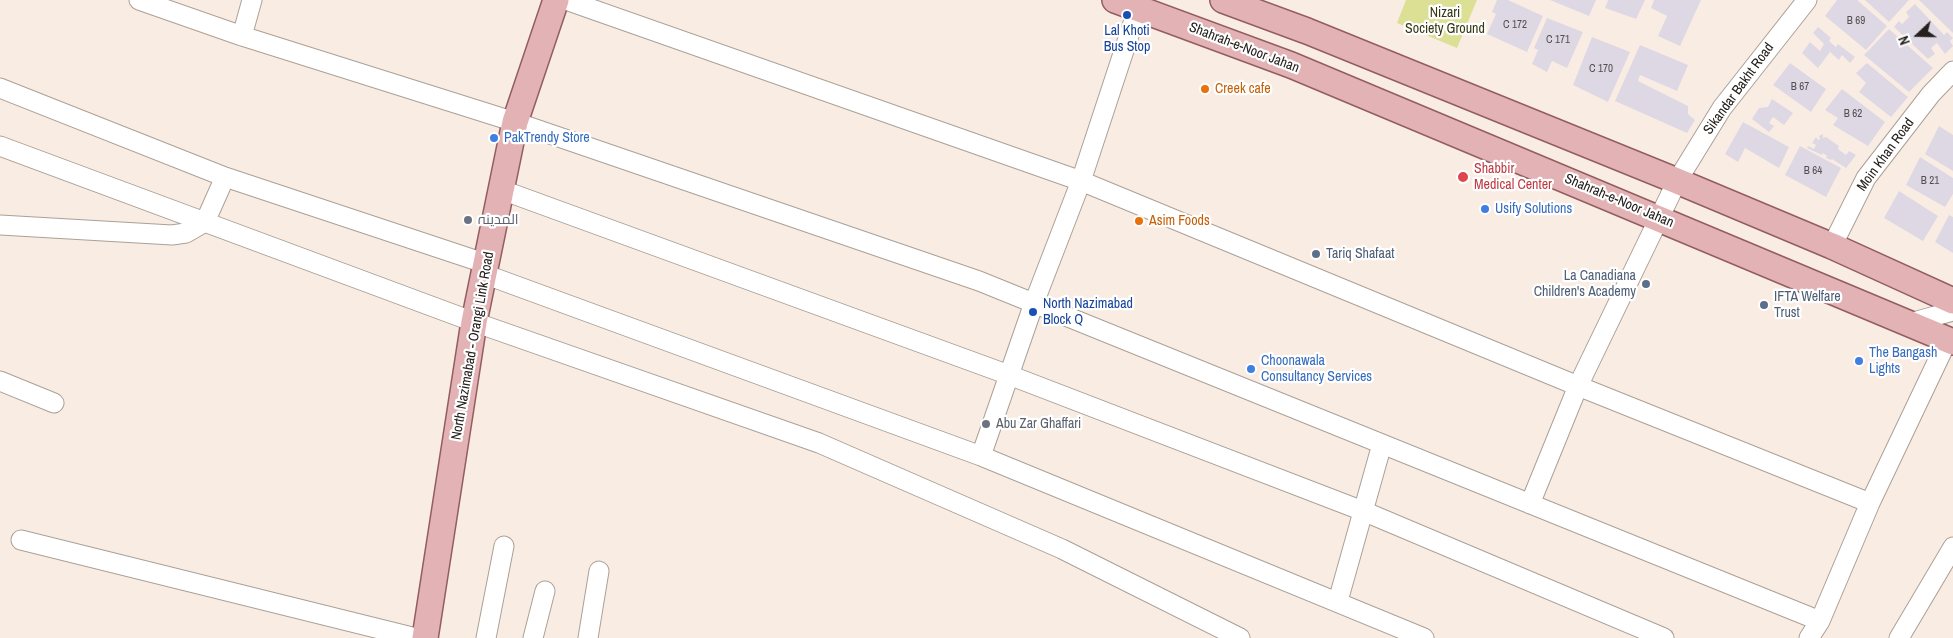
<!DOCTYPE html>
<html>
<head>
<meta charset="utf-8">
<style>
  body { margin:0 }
  #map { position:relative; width:1953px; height:638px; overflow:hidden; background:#f9ede3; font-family:"Archivo Narrow",sans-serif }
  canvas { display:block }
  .north { position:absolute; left:1893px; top:10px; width:50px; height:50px; -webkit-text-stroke:4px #fff; paint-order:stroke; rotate:249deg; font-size:14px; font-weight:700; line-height:20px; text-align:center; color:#25201d }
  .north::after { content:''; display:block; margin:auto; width:18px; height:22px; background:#25201d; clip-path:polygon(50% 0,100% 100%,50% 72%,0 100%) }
</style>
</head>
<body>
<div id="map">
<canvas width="1953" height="638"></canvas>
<div class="north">N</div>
</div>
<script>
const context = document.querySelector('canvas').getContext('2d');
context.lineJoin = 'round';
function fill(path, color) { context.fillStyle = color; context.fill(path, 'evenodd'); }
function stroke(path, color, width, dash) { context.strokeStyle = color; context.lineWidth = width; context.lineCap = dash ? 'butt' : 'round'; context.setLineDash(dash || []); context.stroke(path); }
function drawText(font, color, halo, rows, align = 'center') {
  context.font = font + ' "Archivo Narrow",Cairo,sans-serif'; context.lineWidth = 4.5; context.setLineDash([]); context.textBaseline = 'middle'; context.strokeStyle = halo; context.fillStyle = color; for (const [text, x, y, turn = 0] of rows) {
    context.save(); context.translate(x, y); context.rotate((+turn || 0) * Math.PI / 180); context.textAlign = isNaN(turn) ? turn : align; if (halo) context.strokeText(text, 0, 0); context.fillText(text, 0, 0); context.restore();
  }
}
fill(new Path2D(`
  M1406,0h71l-20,48 -60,-25z`), '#dce095');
fill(new Path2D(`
  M1497,0h11l35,16 -16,36 -40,-18 9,-20 -4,-2z
  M1550,0h46l-7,16z
  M1608,0h37l-9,19 -31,-11z
  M1654,0h47l-21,46 -22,-10 9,-20 -16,-8z
  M1837,0h20l30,26 -21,24 -41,-34z
  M1865,0h44l-20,22z
  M1919,0h34v33z
  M1915,4l29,31 3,-3 6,6 -3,3 3,5 -8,8 -8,-11 -6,5 4,6 -7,5 -34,-32 5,-6 3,3 7,-7 -3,-5z
  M1547,18l36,14 -16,36 -15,-7 -5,11 -15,-8 6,-14 -4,-2z
  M1818,27l13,11 -2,3 7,6 2,-3 17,13 -5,6 -8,-8 -3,5 -9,-8 -12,16 -16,-15 8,-11 10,9 4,-7 -11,-11z
  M1889,29l44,39 -24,24 -45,-37z
  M1592,37l38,15 -22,50 -35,-17z
  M1640,45l48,20 -11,26 -37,-16 -2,6 50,25v8l7,6 -8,13 -72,-32z
  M1790,63l36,26 -15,23 -38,-27z
  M1867,63l41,34 -17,20 -32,-25 7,-9 -10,-10z
  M1842,89l43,33 -17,24 -35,-21 5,-7 -13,-8z
  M1772,99l21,14 -9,12 -11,-8 -4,6 5,3 -5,6 -17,-13 7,-11 9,-1z
  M1743,122l46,25 -10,21 -34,-20 -7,14 -13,-8z
  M1939,126l14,9v36l-28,-17z
  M1823,134v4l3,-1 13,9 -1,3 8,6 3,-4 7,4 -10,13 -14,-9 -1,1 -5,-2 1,-2 -4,-3 -1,2 -15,-7 1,-2 6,3 2,-4 -4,-2 4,-6 2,3 2,-1 -1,-3z
  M1800,146l41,22 -15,29 -41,-22z
  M1920,157l33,21v16l-8,13 -39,-22z
  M1899,191l39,25 -15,25 -39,-23z
  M1949,215l4,2v36l-18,-11z`), '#ded8e5');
const minor = new Path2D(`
  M139,0l103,36 273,86 464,159 841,340
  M566,0l515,181 497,205 292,117
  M242,36l10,-36
  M0,88l225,89 262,87
  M0,146l474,176 345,121 243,106 178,89
  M502,190l507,185 354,136 301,127
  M0,225l172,10 14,-2 19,-11 20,-45
  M1832,246l34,-68 65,-84 22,-23
  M484,274l497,182 443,182
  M1910,323l43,-12
  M0,381l54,22
  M981,456l53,-153 47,-122 57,-173
  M1530,504l48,-118 99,-205 45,-73 85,-108
  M21,540l395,98
  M1338,601l44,-157
  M486,638l18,-92
  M533,638l12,-47
  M588,638l11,-67
  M1809,638l11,-17 50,-118 78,-164
  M1899,638l54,-91`);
const major = new Path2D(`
  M1115,0l176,65 662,277
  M1223,0l84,31 370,150 155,65 121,55
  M425,638l49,-316 41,-200 41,-122`);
stroke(minor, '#aba097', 21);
stroke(major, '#935d60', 28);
stroke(minor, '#fff', 19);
stroke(major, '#e2b2b5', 25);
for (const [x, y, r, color] of [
  [1127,15,5,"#1a4fb4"],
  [1205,89,5,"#e8710a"],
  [494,138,5,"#3f7fe0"],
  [1463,177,6,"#e0444e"],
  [1485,209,5,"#3f7fe0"],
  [468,220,5,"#6b7280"],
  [1139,221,5,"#e8710a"],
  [1316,254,5,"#5c6f8a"],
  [1646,284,5,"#5c6f8a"],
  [1764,305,5,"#5c6f8a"],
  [1033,312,5,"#1a4fb4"],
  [1859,361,5,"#3f7fe0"],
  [1251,369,5,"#3f7fe0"],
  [986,424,5,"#6b7280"]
]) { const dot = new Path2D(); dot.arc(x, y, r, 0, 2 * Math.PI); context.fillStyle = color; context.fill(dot); stroke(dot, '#fff', 2); }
drawText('11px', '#534e4f', null, [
  ["B 69",1856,21],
  ["C 172",1515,25],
  ["C 171",1558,40],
  ["C 170",1601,69],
  ["B 67",1800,87],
  ["B 62",1853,114],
  ["B 64",1813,171],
  ["B 21",1930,181]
]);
drawText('14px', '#363713', '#fff', [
  ["Nizari",1445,13],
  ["Society Ground",1445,29]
]);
drawText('14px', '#164399', '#fff', [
  ["Lal Khoti",1127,31],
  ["Bus Stop",1127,47],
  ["North Nazimabad",1043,304,"left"],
  ["Block Q",1043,320,"left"]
]);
drawText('14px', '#25201d', '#fff', [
  ["Shahrah-e-Noor Jahan",1244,48,21],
  ["Sikandar Bakht Road",1739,89,-54],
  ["Moin Khan Road",1886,155,-54],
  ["Shahrah-e-Noor Jahan",1619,201,23],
  ["North Nazimabad - Orangi Link Road",473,346,-80]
]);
drawText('14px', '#c56008', '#fff', [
  ["Creek cafe",1215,89],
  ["Asim Foods",1149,221]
], 'left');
drawText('14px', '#366cbe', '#fff', [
  ["PakTrendy Store",504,138],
  ["Usify Solutions",1495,209],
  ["The Bangash",1869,353],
  ["Lights",1869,369],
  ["Choonawala",1261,361],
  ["Consultancy Services",1261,377]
], 'left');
drawText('14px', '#be3a42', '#fff', [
  ["Shabbir",1474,169],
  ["Medical Center",1474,185]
], 'left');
drawText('14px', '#5b616d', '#fff', [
  ["المدینہ",478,220],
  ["Abu Zar Ghaffari",996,424]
], 'left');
drawText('14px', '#4e5e75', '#fff', [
  ["Tariq Shafaat",1326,254],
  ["La Canadiana",1636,276,"right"],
  ["Children's Academy",1636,292,"right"],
  ["IFTA Welfare",1774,297],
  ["Trust",1774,313]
], 'left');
</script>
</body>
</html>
